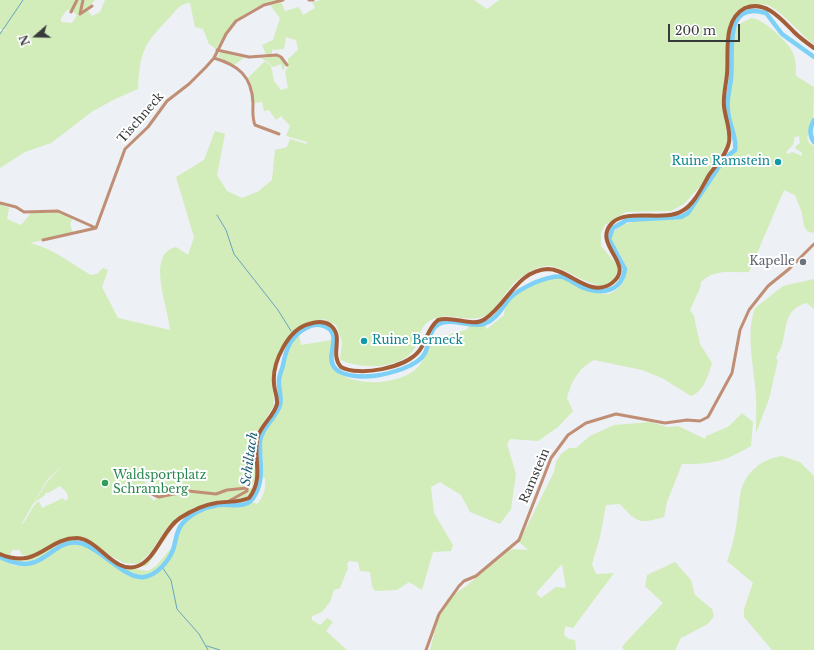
<!DOCTYPE html>
<html>
<head>
<meta charset="utf-8">
<style>
  body { margin:0 }
  #map { position:relative; width:814px; height:650px; overflow:hidden; background:#edf0f4; font-family:"Libre Baskerville",serif }
  canvas { display:block }
  .north { position:absolute; left:16px; top:16px; width:40px; height:40px; -webkit-text-stroke:3px #fff; paint-order:stroke; rotate:250deg; font-size:11px; font-weight:700; line-height:16px; text-align:center; color:#393a3c }
  .north::after { content:''; display:block; margin:auto; width:14px; height:18px; background:#393a3c; clip-path:polygon(50% 0,100% 100%,50% 72%,0 100%) }
  .scale { position:absolute; left:668px; top:24px; width:72px; height:18px; box-sizing:border-box; border:2px solid #393a3c; border-top:0; padding-left:5px; font-size:12px; line-height:14px; white-space:nowrap; color:#393a3c; -webkit-text-stroke:3px #fff; paint-order:stroke }
</style>
</head>
<body>
<div id="map">
<canvas width="814" height="650"></canvas>
<div class="north">N</div>
<div class="scale">200 m</div>
</div>
<script>
const context = document.querySelector('canvas').getContext('2d');
context.lineJoin = 'round';
function fill(path, color) { context.fillStyle = color; context.fill(path, 'evenodd'); }
function stroke(path, color, width, dash) { context.strokeStyle = color; context.lineWidth = width; context.lineCap = dash ? 'butt' : 'round'; context.setLineDash(dash || []); context.stroke(path); }
function drawText(font, color, halo, rows, align = 'center') {
  context.font = font + ' "Libre Baskerville",serif'; context.lineWidth = 4; context.setLineDash([]); context.textBaseline = 'middle'; context.strokeStyle = halo; context.fillStyle = color; for (const [text, x, y, turn = 0] of rows) {
    context.save(); context.translate(x, y); context.rotate((+turn || 0) * Math.PI / 180); context.textAlign = isNaN(turn) ? turn : align; if (halo) context.strokeText(text, 0, 0); context.fillText(text, 0, 0); context.restore();
  }
}
fill(new Path2D(`
  M0,0h95l-8,9 5,7 8,-4 5,-12h175c-32,8 -48,19 -64,49l-7,-5 -6,-15 -8,-2 -5,-24c-9,0 -14,7 -19,13 -27,28 -31,34 -33,73l-23,10 -22,12 -42,32 -26,9 -25,16v-137h8l-8,-2zM67,10l5,1 5,4 -5,8 -11,-1v-4z
  M323,0h151l13,9 12,-9h315v44c-13,-9 -34,-35 -47,-39 -42,-5 -39,40 -41,65 -1,10 -4,20 -4,30 0,16 8,30 4,45l-23,38 -19,21 -13,7 -45,1 -21,13 -4,8v13l17,20c-5,43 -46,2 -68,0 -11,-1 -22,6 -30,12 -14,10 -23,33 -35,38 -18,8 -37,-6 -56,5 -11,7 -9,22 -17,31 -15,17 -50,17 -69,9l-3,-2 2,-17 -6,-17 -12,-6c-14,3 -28,6 -37,19l-14,33 -1,11 2,23 -14,23 -5,50 -5,16 -7,5 -29,3 -21,6 -25,18 -18,27 -12,11 -14,-1 -47,-26 -49,20 -7,-3 -1,-4h-8l-2,6 -10,-4v-348l9,4 -2,11 14,6 10,-12 27,-1 15,6 -3,6 3,9 -43,10c24,6 40,20 61,32l6,-1 6,-6 5,2 -6,17 16,31 52,12c-1,-22 -25,-76 6,-83l12,8 6,-18 -18,-60 28,-17 11,-29 10,3 -8,41 10,16 15,7 17,-7 13,-11 3,-30 12,-3 3,-8 17,5v-2l-21,-6 4,-10 -9,-10 -5,4 -7,-10 -5,1 -2,-9 -8,1 -6,-25 17,-17 6,5 3,15 7,9 7,-2 -3,-16 3,-5v-8l10,-9 -2,-10 -10,-3 -2,12 -12,1v5l-5,1 -5,-11 11,-5 7,-22 -10,-13 11,-3 4,9 14,-4 4,8 12,-7 -3,-6zM63,465l-16,17 -13,21 11,-8v-2h3l12,-7 7,7 1,6 -3,2 -2,-3 -21,10 -3,-7c-9,6 -10,18 -18,24l26,-45zM144,480l6,2 -1,7 9,7 -4,5 -9,-9 3,-3z
  M751,18c11,0 35,22 41,33 4,7 4,17 4,25l18,11 -1,33 -6,18 2,5 5,3v87l-7,-2 -3,-5 -2,-13 -7,-18 -11,-5 -35,82c-17,1 -34,-4 -48,10l-1,6 -10,22 4,6 6,28 12,19c-4,13 -8,28 -21,33l-29,-18 -20,-8 -48,-10c-16,9 -22,20 -27,38l6,13 -15,16 -20,14 -28,-2 -3,5 9,30 -5,35 -11,15 -30,-12 -9,-17 -21,-13 -9,5 3,26 19,32 -2,6 -18,1 -11,38 -13,-8 -12,8 -22,1 -3,-5 -2,-14 -10,-1 -2,-9 -9,-1 -2,3 1,4 -8,20 -6,2 -4,12 -8,10 -10,4v4l8,5 7,-7 6,4 -7,9 21,19h-347v-91c42,25 49,-23 85,-13l37,23 1,-2 25,4 8,-5 16,-19 6,-22 4,1c11,-13 30,-20 47,-20 10,0 16,3 24,-4l4,2c7,-7 9,-16 8,-26l-4,-1 2,-16 -2,-22 5,-13 16,-20 -1,-31 6,-27 6,-4 2,-7 4,-2 2,10 31,-5c1,9 -4,19 1,27 14,21 67,19 84,1 6,-6 10,-16 13,-24l14,-2 6,-8 16,-4 3,-4 15,-1 3,4 17,-14c0,-9 8,-17 14,-22 11,-8 30,-18 43,-15 10,3 18,11 28,13 7,2 15,4 22,2 12,-5 18,-18 13,-30 -3,-9 -9,-16 -13,-24 6,-27 57,-14 78,-26l37,-54 10,-8c3,-15 -5,-25 -7,-39 -2,-12 2,-22 3,-34 1,-18 -1,-34 4,-52zM799,136l1,7 -5,4 2,3 5,2v4l-10,-4 -4,2 -2,-2 7,-7 2,-8z
  M220,52l24,6 -10,7 -16,-8z
  M279,56l7,8 -3,7 -2,-7 -8,3 -5,-5 -7,-4z
  M814,279v30l-7,-6c-26,6 -19,30 -27,47 -2,3 -3,5 -4,8l2,2 -9,39 -13,34c0,-16 1,-31 -1,-47 -2,-26 -9,-53 0,-78l28,-22z
  M742,413l11,9 -2,24c-27,16 -38,18 -69,18l-15,38 -3,15c-25,7 -27,6 -44,-13l-14,1 -6,32 -8,27 4,10 18,-1 -41,55 -8,-2 -1,9 5,4 6,1 1,10h-146l9,-36 9,-16 17,-11 46,-38 17,1 -9,-8 35,-70 2,-10 5,-8 8,-6h7l14,-12 24,-11 37,-3 16,5 11,-1 27,13 1,-3 22,-9zM562,564l4,24 -10,-1 -15,11 -5,-5z
  M782,456l18,6 14,14v174h-42l-28,-33v-8l9,-26 -26,-22c6,-15 9,-31 11,-48 1,-6 1,-12 2,-18 4,-22 21,-36 42,-39z
  M168,531l2,1 -23,34h-6z
  M58,545c-2,4 -7,6 -12,9 -15,8 -24,11 -40,5l18,2 15,-6z
  M675,562l16,18 4,15 17,14 2,7 -6,8 -27,14 -6,12h-51l-2,-3 5,-6 36,-38 -18,-17 2,-11z`), '#d2ecba');
stroke(new Path2D(`
  M0,34l23,-34
  M217,215l9,15 8,24 44,56 13,21
  M162,567l9,13 6,29 22,25 9,16
  M207,646l13,4`), '#69a3be', 1);
stroke(new Path2D(`
  M814,120c-4,7 -5,15 0,22
  M0,557c45,23 48,-19 80,-14 20,4 45,37 64,34 13,-2 24,-15 29,-27 3,-9 3,-19 9,-26 8,-10 23,-17 36,-19 14,-2 29,6 37,-10 10,-17 4,-36 5,-54 2,-15 16,-22 20,-36 2,-6 -1,-15 -1,-22 -1,-7 3,-12 4,-18 3,-16 8,-29 23,-37 5,-3 12,-4 18,-2 20,7 1,29 10,41 7,10 28,10 39,9 15,-2 45,-9 52,-23 4,-8 4,-20 10,-26 12,-12 33,1 49,-3 13,-5 17,-15 25,-25 7,-8 18,-13 27,-17 8,-3 19,-7 27,-5 7,3 14,8 21,11 19,7 38,3 41,-19l-16,-30 4,-11 14,-8 54,-3 7,-4 36,-54 11,-9c2,-14 -6,-25 -7,-39 -2,-12 2,-21 3,-33 3,-26 -9,-78 35,-65l16,21 32,23`), '#7dd0f6', 4.5);
stroke(new Path2D(`
  M83,0l-3,14 12,-8
  M309,0h4
  M71,12l6,-12
  M217,50l32,7 28,-2 4,2 6,8
  M214,58c24,7 38,18 39,45 0,8 -1,15 2,22l24,9
  M0,203l16,4 8,5 34,-1 38,17
  M96,228l29,-79 23,-22 19,-26 22,-17 17,-17 8,-9 12,-24 10,-13 28,-16 19,-5
  M43,240l53,-12
  M139,493c8,-6 13,3 20,4l29,-6 28,3 11,-4 20,-2v3l-18,10
  M426,650l13,-36 20,-28 5,-5 12,-5 43,-36 32,-82 17,-23 18,-12 30,-9 49,9 22,-3 13,1 8,-4 24,-44 8,-43 9,-20 19,-24 21,-17 25,-25`), '#c08e75', 3);
stroke(new Path2D(`
  M0,554c39,16 46,-16 77,-16 22,1 37,37 61,28 18,-7 25,-37 42,-48 11,-7 23,-13 36,-15 11,-2 22,0 33,-5 16,-21 3,-41 9,-62 4,-12 16,-20 19,-32 1,-6 -3,-14 -3,-21 -2,-20 14,-54 35,-59 6,-2 15,-3 21,1 15,11 -1,29 11,42 18,10 65,1 78,-16 8,-10 8,-22 19,-31 15,-5 34,8 47,-1 22,-14 32,-49 63,-50 21,0 42,30 64,14 25,-19 -21,-38 0,-60 15,-15 52,-1 70,-12 12,-6 20,-24 27,-36 7,-10 18,-21 20,-33 2,-12 -4,-24 -5,-36 -1,-11 2,-21 3,-32 2,-21 -5,-54 18,-66 21,-8 36,11 49,24 6,6 13,11 20,16`), '#a45e37', 4);
for (const [x, y, r, color] of [
  [778,162,4,"#0f9aa8"],
  [803,262,4,"#6b7280"],
  [364,341,4,"#0f9aa8"],
  [105,483,4,"#2e9e5b"]
]) { const dot = new Path2D(); dot.arc(x, y, r, 0, 2 * Math.PI); context.fillStyle = color; context.fill(dot); stroke(dot, '#fff', 1.5); }
drawText('12px', '#393a3c', '#fff', [
  ["Tischneck",141,118,-49],
  ["Ramstein",535,476,-67]
]);
drawText('12px', '#0d838f', '#fff', [
  ["Ruine Ramstein",770,162],
  ["Ruine Berneck",372,341,"left"]
], 'right');
drawText('12px', '#5b616d', '#fff', [
  ["Kapelle",795,262]
], 'right');
drawText('12px', '#27864d', '#fff', [
  ["Waldsportplatz",113,476],
  ["Schramberg",113,490]
], 'left');
drawText('italic 13px', '#195a74', '#fff', [
  ["Schiltach",250,459,-82]
]);
</script>
</body>
</html>
